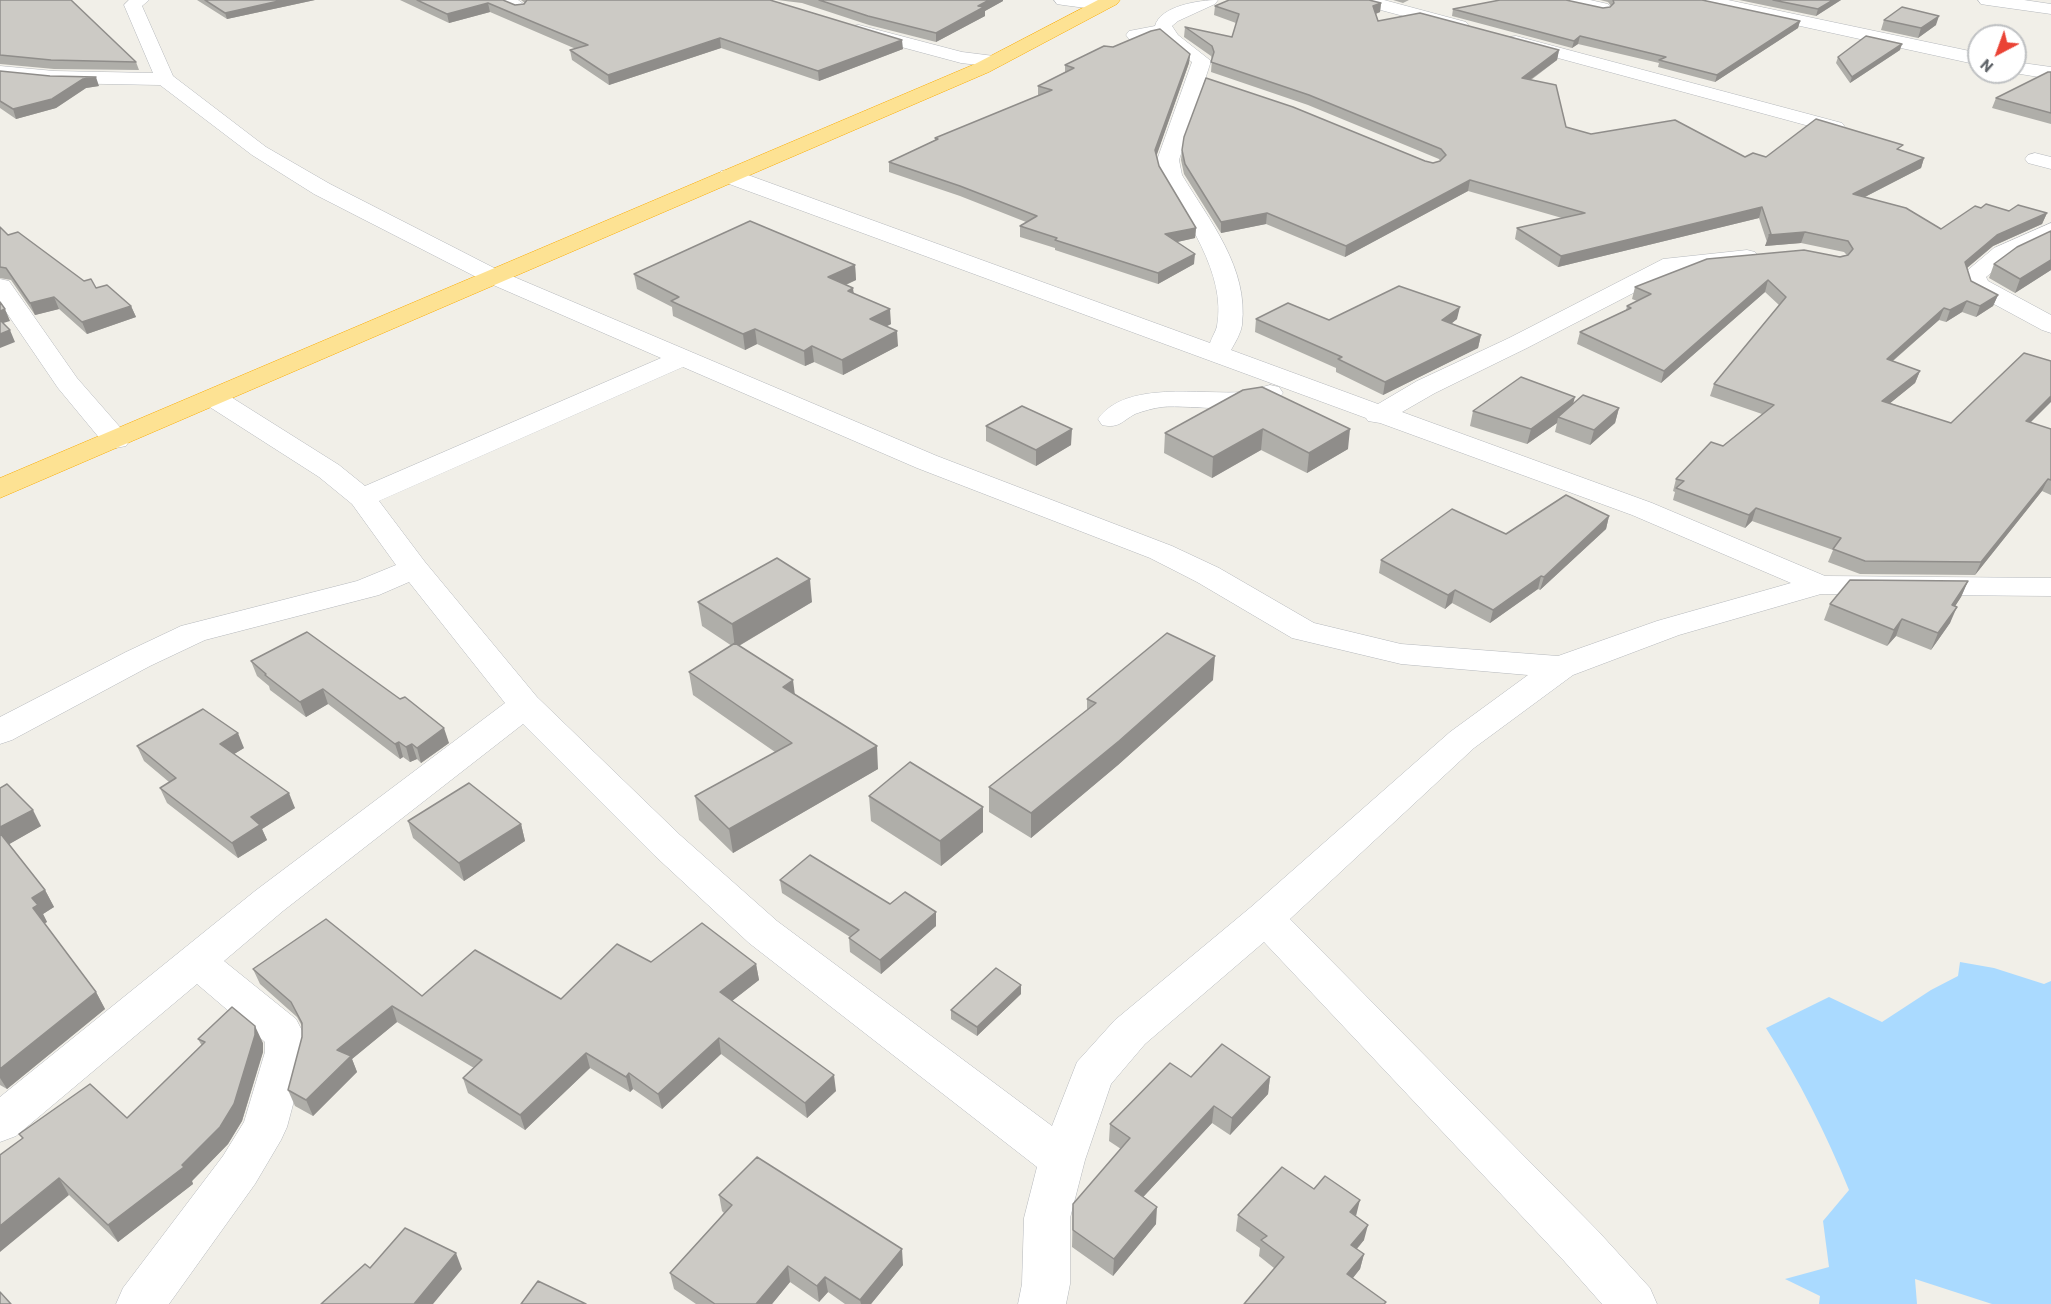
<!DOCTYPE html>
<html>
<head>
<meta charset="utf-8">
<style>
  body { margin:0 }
  #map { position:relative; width:2051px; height:1304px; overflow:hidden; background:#f1efe8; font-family:Barlow,sans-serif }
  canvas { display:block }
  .north { position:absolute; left:1967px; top:24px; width:60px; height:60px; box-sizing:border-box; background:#fff; border:2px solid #bfc1c3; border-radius:50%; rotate:221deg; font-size:16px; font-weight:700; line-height:24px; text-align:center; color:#5f6368 }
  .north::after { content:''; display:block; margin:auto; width:21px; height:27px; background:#ea4335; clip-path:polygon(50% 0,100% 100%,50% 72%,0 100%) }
</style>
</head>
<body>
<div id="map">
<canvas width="2051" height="1304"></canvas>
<div class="north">N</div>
</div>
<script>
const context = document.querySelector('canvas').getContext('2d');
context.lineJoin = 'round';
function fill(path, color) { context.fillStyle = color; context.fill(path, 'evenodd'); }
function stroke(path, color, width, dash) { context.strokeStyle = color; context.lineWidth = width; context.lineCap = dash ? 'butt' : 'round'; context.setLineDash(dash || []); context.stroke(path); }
fill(new Path2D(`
  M1960,962l34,6 50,16 7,-3v323h-59l-77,-25 2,25h-98l1,-8 -35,-17 44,-12 -6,-46 26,-31c-23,-57 -50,-110 -83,-162l63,-31 53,25 49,-32 27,-14z`), '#aadaff');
const street = new Path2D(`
  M129,0h20l-7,6 31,70 93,71 64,37 170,87 437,185 235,90 47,22 95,55 87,21 157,12 99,-35 134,-38 -159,-68 -252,-92 -12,-2 -2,-3 -645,-237 -3,-5 3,-5 8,-1 8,1 473,172c2,-6 6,-12 7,-17 10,-52 -32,-109 -57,-151l-3,-15 35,-98 -27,-20 -4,-6 -26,4 -6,-1 -3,-4 3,-4 26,-5c5,-20 44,-26 63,-26l-3,4 -37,17 -6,5 6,9 33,26 -32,99 3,15c27,45 67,93 60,150 -1,8 -7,18 -11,25l147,54 39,-23 92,-43 154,-79 84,-9 8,2 4,5 -4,5 -8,2 -71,7 -149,77 -92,45 -33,19 250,91 173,73 226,2v18l-230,-2 -142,41 -106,40 -99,73 -184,171 308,312 52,57 7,16h-55l-38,-43 -300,-319 -119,102 -34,40 -26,76 -15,58v66l-4,20h-48l4,-20 2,-66 13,-51 -288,-224 -95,-88 -131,-131 -240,187 -59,50 72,58 11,21v12l-20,75 -6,13 -26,44 -86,120h-53l7,-16 100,-132 21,-34 21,-70v-10l-68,-58 -181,152 -16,6v-45l255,-206 250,-188 -96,-121 -30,13 -174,45 -55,26 -138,74 -12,4v-27l126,-65 55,-26 176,-45 39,-16 -44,-61 -33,-27 -114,-73 -4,-6 4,-6 9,-2 9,2 116,73 26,21 296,-128 -177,-77 -170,-87 -62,-39 -92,-70 -106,-2 -54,-5v-12l54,5 99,2 -29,-68zM683,367l234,101 233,90 47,24 95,56 109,26 127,11 -78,57 -199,175 -136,113 -38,42 -25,64 -275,-205 -97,-86 -143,-138 -112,-135 -46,-61z
  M496,0h22l10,7 -3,4c-10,2 -23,-3 -29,-11z
  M1054,0h48l8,5 -3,4 -6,1 -38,-5 -6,-1z
  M1355,0h29l82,22 3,4 -3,4 -6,1 -102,-27z
  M1559,0h31l18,4 3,4 -3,4 -6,1 -40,-9z
  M1695,0h33l251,53v12l-275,-60 -6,-1z
  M1978,0h46l27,4v10l-64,-9 -6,-1z
  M859,25l103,27 40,5 2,4 -2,4 -7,2 -34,-4 -108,-29 -3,-4 3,-4z
  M1516,36l326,87 3,4 -3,4 -7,2 -325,-88 -3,-4 3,-4z
  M2015,62l36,5v12l-43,-7h7z
  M2035,153l16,4v12l-23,-6 -3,-4 3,-4z
  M2051,223v16l-41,19 -24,19 2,4 63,34v18l-9,-3 -74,-40 -6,-15 32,-27z
  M0,279l9,2 68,97 49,56 4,6 -4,6 -10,2 -10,-2 -48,-58 -58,-85z
  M1270,385l9,2 4,6c-17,25 -93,11 -121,14 -8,1 -19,4 -27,7 -13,7 -16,15 -33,11l-4,-6c27,-39 104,-24 145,-27 9,-1 18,-5 27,-7z`);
const highway = new Path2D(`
  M1098,0h22l-3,4 -128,68 -989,426v-20l975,-414z`);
stroke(street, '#b5b8bc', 1);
stroke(highway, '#f9ab00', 1);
fill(street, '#fff');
fill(highway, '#fde293');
fill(new Path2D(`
  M0,0l136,62 3,8 -85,-1 -54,-5z
  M197,0h118l-88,19z
  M400,0h103l12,5 9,-1 1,-1 -4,-3h249l133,49 -84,32 -98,-33 -112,37 -37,-25 -2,-10 6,-1 -86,-37 -41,11z
  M777,0h226v1l-18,10v5l-49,26 -67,-17 -67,-22z
  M1393,0h16l-6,3z
  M1600,0h102l98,21 -2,7 -83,54 -57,-15 1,-4 -81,-19 -6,4 -120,-32 1,-7 150,-1 7,-1 1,-1 -3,-4z
  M1739,0h102l-25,16z
  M1381,3l-1,9 -4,2 2,7 181,29 -2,10 -26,20 35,47 25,7 154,23h21l135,-7 23,8 -3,10 -56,29 76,32 40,-21 66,5 -5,11 -49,22 -26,22 4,13 27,14 -5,11 -17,11 -14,-5 -16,10 -7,-2 -46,41 27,10 -5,12 -25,20 61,20h80l20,6v66l-9,-4 -67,84 -115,-1 -32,-12 5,-12 -81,-29 -7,7 -72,-28 2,-8 -2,-1 3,-12 47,-33 39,-32 -52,-18 4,-12 65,-79 -14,-13 -104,91 -84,-39 3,-12 46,-22 1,-4 10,-5 -5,-2 3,-12 212,-32 -3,-3 -43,-9 -36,3 2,-4 -8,-24 -201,49 -43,-28 2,-11 45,-10 -94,-27 -123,66 -79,-33 -45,9 -37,-59 -3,-14 1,-10 243,11 8,2 7,-2 -1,-2 -131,-54 -97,-33 1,-13 -1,-3 -27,-19 1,-10 47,10 4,-14 -22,-8 1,-9z
  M1884,20l52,5 -18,13 -37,-8z
  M1900,50l-50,33 -14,-20 2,-6z
  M1190,54l-1,9 -33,93 3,10 37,62 -1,10 -18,4 17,22 -36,20 -103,-34v-2l-35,-11v-11l6,-4 -66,-26 -71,-24v-10l46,-22v-2l103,-42v-10l27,-14v-7z
  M0,71l99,15 -13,2 -30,20 -40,11 -16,-11z
  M2051,72v52l-59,-16 4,-10z
  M0,227l8,8 76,46 47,25 5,11 -49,17 -28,-25 -24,6 -24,-35 -11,-2z
  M2051,231v39l-36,23 -26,-15 5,-14z
  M855,265l1,15 -10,5 8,8 37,31 -4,2 11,20 -55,29 -29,-13 -9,4 -48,-22 -12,6 -72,-34 -1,-9 -35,-18 -3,-15z
  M1256,319l73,1 128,-1 -6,5 30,11 -3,13 -95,47 -47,-23v-4l-81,-36z
  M1243,390l105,59 -41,24 -46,-23 -49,28 -48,-25 1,-20z
  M1573,404l46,4 -4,15 -25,22 -35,-13 2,-9 -30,21 -57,-18 3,-15z
  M986,426l85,19 -35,21 -50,-25z
  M1609,516l-3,13 -66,61 -2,-1 -48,34 -38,-20 -7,6 -66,-36 2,-13 125,-26z
  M1968,581l-7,16 -6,9 -5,17 -19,27 -35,-14 -9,10 -63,-26 6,-16z
  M698,602h114l-73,44 56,48 83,75 -145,84 -34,-33 -4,-24 80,-44 -82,-57 -4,-23 43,-26 -30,-20z
  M307,632l142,111 -28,20 -4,-4 -7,3 -7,-5 -3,2 -72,-55 -22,13 -36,-27 -1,-4 -12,-10 -6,-15z
  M1213,680l-95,85 -87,73 -42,-26v-25l98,-77v-11z
  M137,746l107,2 -10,6 61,54 -33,21 5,11 -29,18 -71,-55 -7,-15 9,-6 -25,-21z
  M0,788l41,38 -32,18 36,46 9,17 -11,7 4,8 -3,1 52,69 9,17 -98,80 -7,-4z
  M869,796l114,36 -42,34 -70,-45z
  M408,821l113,3 4,17 -61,40 -51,-43z
  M780,880l110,24 46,22 -55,48 -31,-22 -1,-14 1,-1 -68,-44z
  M651,962l105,2 3,16 -27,21 104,90 -29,27 -86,-64 -59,55 -29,-20 -3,3 -40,-24 -65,62 -57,-37 -5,-15 11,-10 -77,-46 -45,37 5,13 -44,44 -18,-10 -7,-16 14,-53v-11l-5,-9 -37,-33 -7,-15 169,27 139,3z
  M1021,994l-44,42 -26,-17v-9z
  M198,1039l65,4v9l-21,69 -14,23 -36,37 1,3 -75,58 -49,-47 -50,-61 108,-16 75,-72z
  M1191,1077h79l-2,17 -38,41 -18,-12 -69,74 13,27 -43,52 -41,-29 1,-43 48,-55 -12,-8 1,-17z
  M719,1195l184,70 -32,39h-26l-17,-12 -9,10 -29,-20 -18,22h-76l-22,-15 -4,-16 54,-60 -2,-2z
  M1238,1215l118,1 8,24 -7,9 7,5 -4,15 -7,9 -79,-10 -15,-12 1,-8 -24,-17z`), '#afaea9');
fill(new Path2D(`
  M283,0h32l-88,19 -2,-6z
  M989,0h14v1l-18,10v5l-49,26v-9l42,-27z
  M1833,0h8l-25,16 2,-7z
  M488,3l2,9 -41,11 -2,-9z
  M1381,3l-1,9 -8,3 1,-9z
  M1939,16l-3,9 -18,13 3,-10z
  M1800,21l-2,7 -83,54 2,-7z
  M1580,36l-2,8 -6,4 2,-7z
  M720,38l1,10 -112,37 -1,-10z
  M902,40l1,9 -84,32 -1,-10z
  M1902,44l-2,6 -50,33 2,-6z
  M1559,50l-2,10 -37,27 2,-9z
  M1190,54l-1,9 -34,97v-10z
  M96,77l3,9 -13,2 -30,20 -40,11 -3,-10 70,-30z
  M1924,158l-3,10 -72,37 4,-11z
  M1470,180l-2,11 -123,66 1,-11z
  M1762,207l-3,11 -201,49 3,-11z
  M1267,213l-1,11 -45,9v-11z
  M2047,213l-5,11 -49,22 -32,27 4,-11 32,-27z
  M1196,228l-1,10 -31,7 1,-11z
  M1805,232l-4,11 -36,3 4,-11z
  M1195,254l-1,10 -36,20v-11z
  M2051,260v10l-36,23 5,-14z
  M855,265l1,15 -27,12 -1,-15z
  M1768,280l-3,12 -104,91 3,-12z
  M853,288l2,15 -7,-12z
  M1998,295l-5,11 -17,11 4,-11z
  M54,297l5,12 -24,6 -5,-12z
  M1967,301l-5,11 -16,10 4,-12z
  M131,306l5,11 -49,17 -5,-12z
  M1460,307l-3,12 -18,14 3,-13z
  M1944,308l-5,12 -57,50 5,-11z
  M5,309l5,12 -10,3v-13z
  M890,309l1,15 -20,10 -1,-15z
  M755,329l2,15 -12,6 -2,-16z
  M10,330l5,12 -15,6v-14z
  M897,331l1,15 -55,29 -1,-15z
  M1481,335l-3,13 -95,47 2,-13z
  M812,346l2,16 -9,4 -1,-15z
  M1920,371l-5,12 -37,30 4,-12z
  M2051,396v6l-31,31 6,-12z
  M1575,397l-4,15 -13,5 -1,6 -30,21 4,-15z
  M1619,408l-4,15 -25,22 4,-15z
  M1072,429l-1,16 -35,21v-16z
  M1263,429l-2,21 -49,28 1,-21z
  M1350,429l-2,20 -41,24 2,-20z
  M2048,479l-6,12 -67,84 6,-13z
  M1756,508l-4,13 -7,7 4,-13z
  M1609,516l-3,13 -66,61 4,-13z
  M1541,576l-3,13 -48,34 3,-13z
  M810,579l2,23 -77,46 -3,-24z
  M1968,581l-7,16 -16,25 7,-17z
  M1455,590l-3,13 -7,6 3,-14z
  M1957,607l-7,16 -19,27 7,-17z
  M1902,619l-6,17 -9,10 7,-16z
  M1215,656l-2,24 -95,85 -87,73v-25z
  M793,680l3,23 -13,-16z
  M323,689l5,15 -22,13 -6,-15z
  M444,728l5,15 -28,20 -4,-15z
  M238,733l6,15 -18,11 -6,-15z
  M399,742l4,15 -3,2 -5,-15z
  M412,744l5,15 -7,3 -4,-15z
  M877,746l1,23 -145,84 -4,-24z
  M289,793l6,15 -33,21 5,11 -29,18 -6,-15 19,-26z
  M983,807v25l-42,34 -1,-25z
  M33,810l8,16 -35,20 -6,-11v-8z
  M521,824l4,17 -61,40 -5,-18z
  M45,890l9,17 -11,7 4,8 -5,3 -9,-17 -1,-10z
  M936,912v14l-55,48 -1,-14z
  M756,964l3,16 -36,28 -3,-16z
  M1021,985v9l-44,42v-9z
  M96,992l9,17 -98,80 -7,-11v-9z
  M392,1006l5,16 -45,37 5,13 -44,44 -7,-16 31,-50z
  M255,1026l8,17v9l-21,69 -14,23 -36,37 1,3 -75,58 -10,-17 74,-60z
  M719,1038l2,16 -59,55 -4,-15z
  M586,1053l4,15 -65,62 -5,-15z
  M629,1073l4,16 -3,3 -4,-15z
  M834,1075l2,16 -29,27 -2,-15z
  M1270,1077l-2,17 -38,41 2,-17z
  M1214,1106l-2,17 -79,85 2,-17z
  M59,1178l10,17 -69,57v-26z
  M1360,1200l-4,16 -6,-4z
  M1157,1207l-1,17 -43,52 1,-17z
  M1368,1225l-4,15 -17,20 4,-15z
  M902,1249l1,16 -32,39h-10l-1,-4z
  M456,1253l6,16 -29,35h-19z
  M1364,1254l-4,15 -17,21 4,-16z
  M788,1266l2,16 -18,22h-16z
  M825,1277l3,15 -9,10 -2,-16z`), '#8f8d8a');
const building = new Path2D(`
  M0,0h71l65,62 -85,-2 -51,-5z
  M205,0h78l-58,13z
  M417,0h86l12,5 9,-1 3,-4h243l132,40 -84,31 -98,-33 -112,37 -38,-25 18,-5 -100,-42 -41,11z
  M819,0h170l-11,6 6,1 -48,26 -68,-17z
  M1229,0h140l12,3 -8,3 5,15 42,-8 139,37 -37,28 34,7 10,42 25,7 84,-14 70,37 8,-4 13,4 50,-38 87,26 -6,4 27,9 -71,36 53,14 35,21 34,-23 6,2 5,-4 23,7 9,-6 29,8 -50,22 -32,27 6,19 27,14 -18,11 -13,-5 -17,9 -6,-2 -57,51 33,12 -38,30 69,22 73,-70 27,8v35l-25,25 25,8v51l-3,-1 -67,83 -116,-1 -32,-12 8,-11 -85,-30 -7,7 -73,-27 8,-7 -8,-2 35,-37 12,4 51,-41 -60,-21 72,-87 -18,-17 -104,91 -84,-39 51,-24 -4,-2 24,-12 -16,-7 72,-28 97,-9 36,7 8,-2 5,-6 -5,-8 -43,-9 -36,3 2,-1 -9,-27 -201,49 -44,-28 68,-15 -115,-33 -124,66 -79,-33 -46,9 -36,-58 -3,-14 2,-13 22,-59 87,29 132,54 8,2 7,-2 6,-6 -5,-6 -132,-54 -98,-33 3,-10 -2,-6 -27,-19 47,10 7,-23 -24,-8z
  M1500,0h66l37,8 7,-1 4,-4 -1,-3h89l98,21 -83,54 -58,-15 7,-3 -86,-21 -6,5 -121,-32z
  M1773,0h60l-15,9z
  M1902,7l37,9 -18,12 -37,-8z
  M1160,29l30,25 -35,96 4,16 37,62 -31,6 30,20 -37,19 -103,-33 2,-2 -37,-12 17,-10 -77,-30 -71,-24 49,-23 -3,-1 117,-48 -14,-4 36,-18 -9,-3 39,-19 9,1 38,-16z
  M1866,36l36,8 -50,33 -14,-20z
  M0,71l50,5 46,1 -13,2 -31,20 -39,10 -13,-8z
  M2048,72h3v41l-55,-15z
  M750,221l105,44 -27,12 25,11 -5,3 42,18 -20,10 27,12 -55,29 -30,-14 -8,5 -49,-22 -12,5 -72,-33 8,-4 -45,-23z
  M0,227l8,8 10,-3 66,49 7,-2 5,9 11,-3 24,21 -49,16 -28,-25 -24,6 -24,-35 -6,-1z
  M2051,231v29l-31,19 -26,-15 23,-17z
  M1399,286l61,21 -18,13 39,15 -96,47 -47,-23 4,-2 -86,-38 32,-16 41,17z
  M0,302l5,7 -5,2z
  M0,320l10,10 -10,4z
  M1521,377l54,20 -44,32 -58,-18z
  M1262,387l88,42 -41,24 -46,-24 -50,28 -48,-24 78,-43z
  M1583,395l36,13 -25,22 -36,-13z
  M1022,406l50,23 -36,21 -50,-24z
  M1566,495l43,21 -65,61 -3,-1 -48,34 -38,-20 -7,5 -67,-35 71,-51 54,25z
  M777,558l33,21 -78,45 -34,-22z
  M1850,580l118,1 -16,24 5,2 -19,26 -36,-14 -8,11 -64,-26z
  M307,632l93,67 5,-2 39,31 -27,20 -5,-4 -6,3 -7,-5 -4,2 -72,-55 -23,13 -35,-27 1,-1 -15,-13z
  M1167,633l48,23 -96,85 -88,72 -42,-26 107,-84 -9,-4z
  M735,643l58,37 -10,7 94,59 -148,83 -34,-33 97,-53 -103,-71z
  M203,709l35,24 -18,11 69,49 -38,24 9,8 -28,18 -72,-55 16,-10 -39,-32z
  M910,762l73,45 -43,34 -71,-45z
  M469,783l52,41 -62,39 -51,-42z
  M7,784l26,26 -33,17v-39z
  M0,833l45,57 -13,8 6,7 -5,3 63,84 -96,77z
  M810,855l80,49 15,-12 31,20 -56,48 -31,-22 10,-8 -79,-50z
  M326,919l96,77 53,-46 86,49 56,-55 34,18 51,-39 54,41 -36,28 114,83 -29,28 -86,-65 -61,56 -29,-21 -3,4 -40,-24 -66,62 -57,-37 19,-18 -90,-54 -55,44 14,6 -45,44 -18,-10 14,-53v-14l-11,-21 -38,-33z
  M996,968l25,17 -44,42 -26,-17z
  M232,1007l23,19v9l-21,69 -14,23 -38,38 2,2 -76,58 -49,-47 -59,48v-71l23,-17 -4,-4 71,-50 37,34 78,-76 -7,-3z
  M1222,1044l48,33 -38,41 -18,-12 -79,85 22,16 -43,52 -41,-29v-26l57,-66 -20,-14 60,-61 21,14z
  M757,1157l145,92 -42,51 -35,-23 -8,9 -29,-20 -32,38h-41l-45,-31 62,-68 -13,-10z
  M1282,1167l32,22 11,-13 35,24 -10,12 18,13 -17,20 13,9 -17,20 39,28 -2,2h-140l40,-47 -23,-17 6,-4 -29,-21z
  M405,1228l51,25 -42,51h-93l44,-40 5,4z
  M538,1281l48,23h-65z
  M0,1292l11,12h-11z`);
fill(building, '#cccac5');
stroke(building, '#8f8d8a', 1.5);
</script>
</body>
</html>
